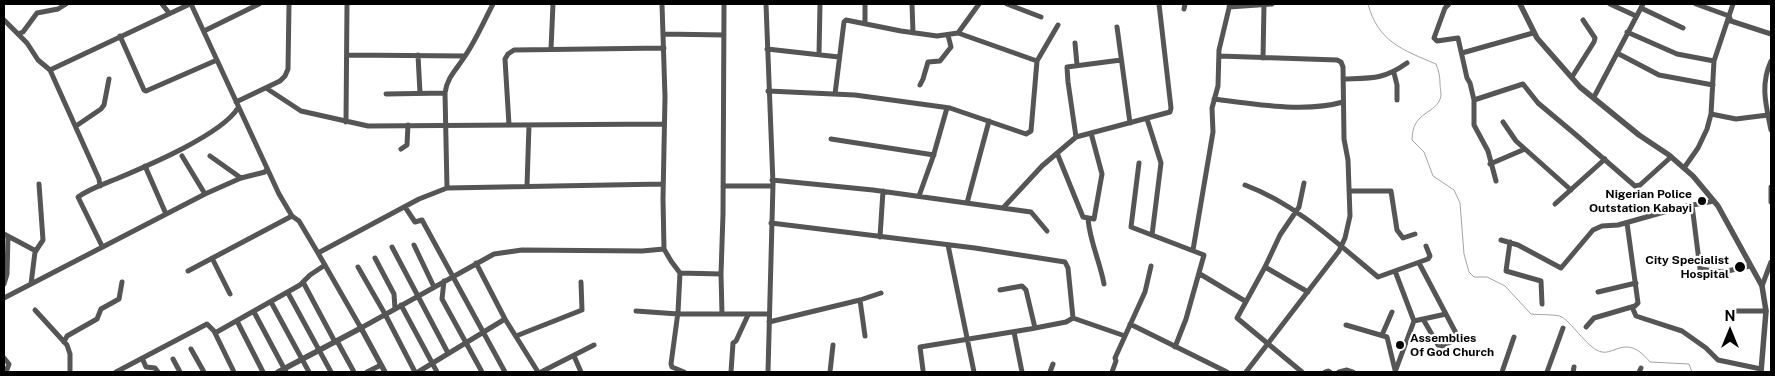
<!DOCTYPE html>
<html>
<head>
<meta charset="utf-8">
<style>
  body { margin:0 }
  #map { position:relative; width:1775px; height:376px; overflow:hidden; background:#fff; font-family:"Public Sans",sans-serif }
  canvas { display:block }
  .frame { position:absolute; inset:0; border:5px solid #000; pointer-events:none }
  .north { position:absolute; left:1705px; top:306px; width:50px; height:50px; -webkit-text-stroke:4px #fff; paint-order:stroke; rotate:0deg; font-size:14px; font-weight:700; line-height:20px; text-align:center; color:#000 }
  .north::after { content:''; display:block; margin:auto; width:18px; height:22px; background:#000; clip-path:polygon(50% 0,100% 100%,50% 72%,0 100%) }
</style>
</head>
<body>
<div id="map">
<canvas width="1775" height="376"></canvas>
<div class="frame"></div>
<div class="north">N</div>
</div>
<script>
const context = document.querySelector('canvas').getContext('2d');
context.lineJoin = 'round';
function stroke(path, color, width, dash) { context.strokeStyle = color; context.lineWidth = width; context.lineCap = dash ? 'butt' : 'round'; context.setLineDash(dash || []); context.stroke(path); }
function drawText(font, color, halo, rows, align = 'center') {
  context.font = font + ' "Public Sans",sans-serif'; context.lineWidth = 4.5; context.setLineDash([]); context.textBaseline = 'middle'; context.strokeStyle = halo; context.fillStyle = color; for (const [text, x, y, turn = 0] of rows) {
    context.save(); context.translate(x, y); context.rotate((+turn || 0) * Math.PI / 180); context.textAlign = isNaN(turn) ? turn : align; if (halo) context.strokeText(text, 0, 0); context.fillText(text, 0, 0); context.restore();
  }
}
stroke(new Path2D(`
  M1368,4c10,38 35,46 68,60 3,7 4,13 4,20 0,3 1,8 1,12 -4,19 -29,14 -29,44l12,12 9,24 21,14 6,13 4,51 5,18 5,5h13l18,9 26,28c7,1 26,0 31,3 12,8 27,33 40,35 5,1 8,-1 12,-2 16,-7 25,-1 36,12l39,2 3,8`), '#a3a3a3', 1);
stroke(new Path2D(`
  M162,4l7,9
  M191,4l88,190 13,22 7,5 19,32
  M493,4c-9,17 -17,36 -28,52 -8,13 -18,21 -20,37l2,95 -28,11 -101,54 43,75 133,-74 28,-4 120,1 22,-2
  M662,4l3,93 -2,102 1,50 7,12 9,12 41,1
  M766,4l7,180 -5,188
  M865,4v19
  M912,4l1,29
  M1007,4l34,13
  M1449,4l-4,4 -11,30 3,3 21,-3 9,40 3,5 4,17v25l14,26 8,30
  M1610,4l26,12
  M1696,4l33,12 2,5 40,13
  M1229,7l43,-3
  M1641,8l42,20
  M1184,9l1,-5
  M4,20l23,23 11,17 12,10 49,109 1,7
  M1117,27l13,96
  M204,31l55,-27
  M1627,32l50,22 37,7
  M958,33l21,-29
  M18,34l5,-2 14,-19 21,-4 8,-5
  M663,34l61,1
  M120,36l24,54 2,1 71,-31
  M1075,43l2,22
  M551,49l2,-45
  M767,49l72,8
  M1462,53l71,-20
  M1617,53l42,22 54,10
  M819,54l1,-50
  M347,55l118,1
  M418,55l2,38
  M1219,56l118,4 4,2 2,5 1,72 4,21 2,56 -5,22 -6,13 -93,121
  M1263,58l1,-53
  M1771,61c-11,24 -5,44 0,69
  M50,70l140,-66
  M1394,73l3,12v15
  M1572,77l22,-35 1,-4 -12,-18
  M1343,79c28,-1 40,1 64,-16
  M920,85l3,-6 5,-17 12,-1 11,-14 -3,-12
  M266,88l35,23 67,15 296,-2
  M768,91l87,4 95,13 76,26 5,-3 6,-70 21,-36
  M386,94l59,-1
  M835,94l9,-72 2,-2 55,11 36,5 21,-3 79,28
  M1594,97l49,-93
  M1214,99c39,5 91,14 129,3
  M1474,100l49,-16 15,19 37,31 60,52 5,-1 31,-28
  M236,102l44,-21 5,-5 3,-7 1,-65
  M1711,114l25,5 32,-4
  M1147,119l14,44 -9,72
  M346,122l1,-118
  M1503,122l13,19 55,49
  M509,125l-4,-66 3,-5 6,-4 150,-2
  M76,126l25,-17 3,-4 5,-26
  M1076,137l-8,-55 -1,-15 54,-7
  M831,139l103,16
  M401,149l6,-4 1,-20
  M1057,153l26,64 11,2 8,-45 -11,-41
  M182,156l23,38
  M210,156l31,22
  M1139,163l-8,64 73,28 -18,64 -11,28
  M1490,164l35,-15
  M145,166l21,48
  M1684,168l14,-20 9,-19 4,-15 3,-53 19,-57
  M772,180l101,10 158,22 16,19
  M1245,185c51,19 92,58 133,92l50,-18 2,-3 -4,-10
  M527,186l2,-61
  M723,186h49
  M1771,187v15
  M447,188l216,-4
  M1349,191h42l6,39 6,8 12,-4
  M919,196l14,-39 14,-49
  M967,203l22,-82
  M1555,204l50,-45
  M1692,205l8,64 23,3 27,-6
  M405,207l10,15 7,-2 83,152
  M1003,208l39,-42 34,-29 94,-25 1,-4 -12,-104
  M1088,219c2,23 12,43 16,65
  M771,223l204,25 90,14 3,6 5,50
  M4,234l32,17
  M880,237l3,-46
  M1501,240l17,5 43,23 32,-38 9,-4 16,-1 64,-18 32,-6
  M1510,242l-4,29 35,10 1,23
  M414,245l20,42
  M948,245l26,127
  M102,246l-24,-49c11,-8 26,-13 38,-18 31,-13 105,-44 122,-71
  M392,247l56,106
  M1193,250l20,-118 -1,-24 6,-22 1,-36 11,-46
  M212,258l18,36
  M375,258l19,36 1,15
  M476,263l29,56 33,53
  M1419,263l38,72v4l-15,7 -4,-1 -15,-26
  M358,267l27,47 30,58
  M1265,267l43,25
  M188,271l104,-55
  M680,273l-2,39 -7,52 1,3 12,5
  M1200,274l45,27
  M444,281l-2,18 40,73
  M303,282l32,60
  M4,284l3,-10 1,-38
  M31,284l4,-32 8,-12 -4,-56
  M1762,286l9,-24
  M1000,290l22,-4 4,4 9,38
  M1598,292l38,-9
  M288,293l43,79
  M4,298l201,-104 36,-16 24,-6 2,-4
  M860,300l5,36
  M271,302l38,70
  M401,305l36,67
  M1632,307l4,9 6,2 40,13 24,17 12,12 43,9
  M35,310l32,35 3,9v18
  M636,311l42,3h91
  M1735,311h31
  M254,312l32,60
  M722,314l-1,-40 2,-60 1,-210
  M237,321l26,51
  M1414,321l32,-7
  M769,322l91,-22 21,-7
  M1130,324l97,48
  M1346,325l41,12 8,33
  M1586,327l8,-9 41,-12 3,-3 -11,-80
  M1014,332l8,40
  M215,333l85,-48 10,-10 15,-10
  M1382,335l10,-23
  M516,336l66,-26 -1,-28
  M337,341l17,31
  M64,342l3,-6 30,-17 4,-10 18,-10 3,-17
  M191,349l13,23
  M574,356l7,16
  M4,358l5,6 -3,8
  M142,358l4,9 9,1 3,4
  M173,359l7,13
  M923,370l-3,-23 110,-18 36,-7 7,-4 52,18
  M116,372l91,-48 7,7 20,41
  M367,372l14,-7
  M418,372l87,-53
  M541,372l53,-27
  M731,372l2,-29 3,-2 12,-26
  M830,372l3,-27
  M1050,372l3,-8
  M1112,372l4,-11 -1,-3 30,-66 6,-26
  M1302,372l-65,-54 28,-51 15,-32 19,-28 5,-24
  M1325,372l3,-1 2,1
  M1339,372l8,-2 6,2
  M1395,372l19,-51 -19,-50
  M1502,372l12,-35
  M1547,372l16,-44
  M1573,372l1,-5
  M1639,372l2,-4`), '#555', 5);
stroke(new Path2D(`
  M1520,4l17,34 43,49 59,48 30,20 24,21 25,30 44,80 4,25 -5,61
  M278,372l83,-44 24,44`), '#555', 5.5);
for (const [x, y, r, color] of [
  [1702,201,5,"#000"],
  [1740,267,6,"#000"],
  [1400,345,5,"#000"]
]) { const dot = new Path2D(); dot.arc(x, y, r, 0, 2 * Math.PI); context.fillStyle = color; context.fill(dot); stroke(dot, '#fff', 2); }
drawText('bold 12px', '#000', '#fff', [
  ["Nigerian Police",1692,194],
  ["Outstation Kabayi",1692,208],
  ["City Specialist",1729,260],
  ["Hospital",1729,274],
  ["Assemblies",1410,338,"left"],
  ["Of God Church",1410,352,"left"]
], 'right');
</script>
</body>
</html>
